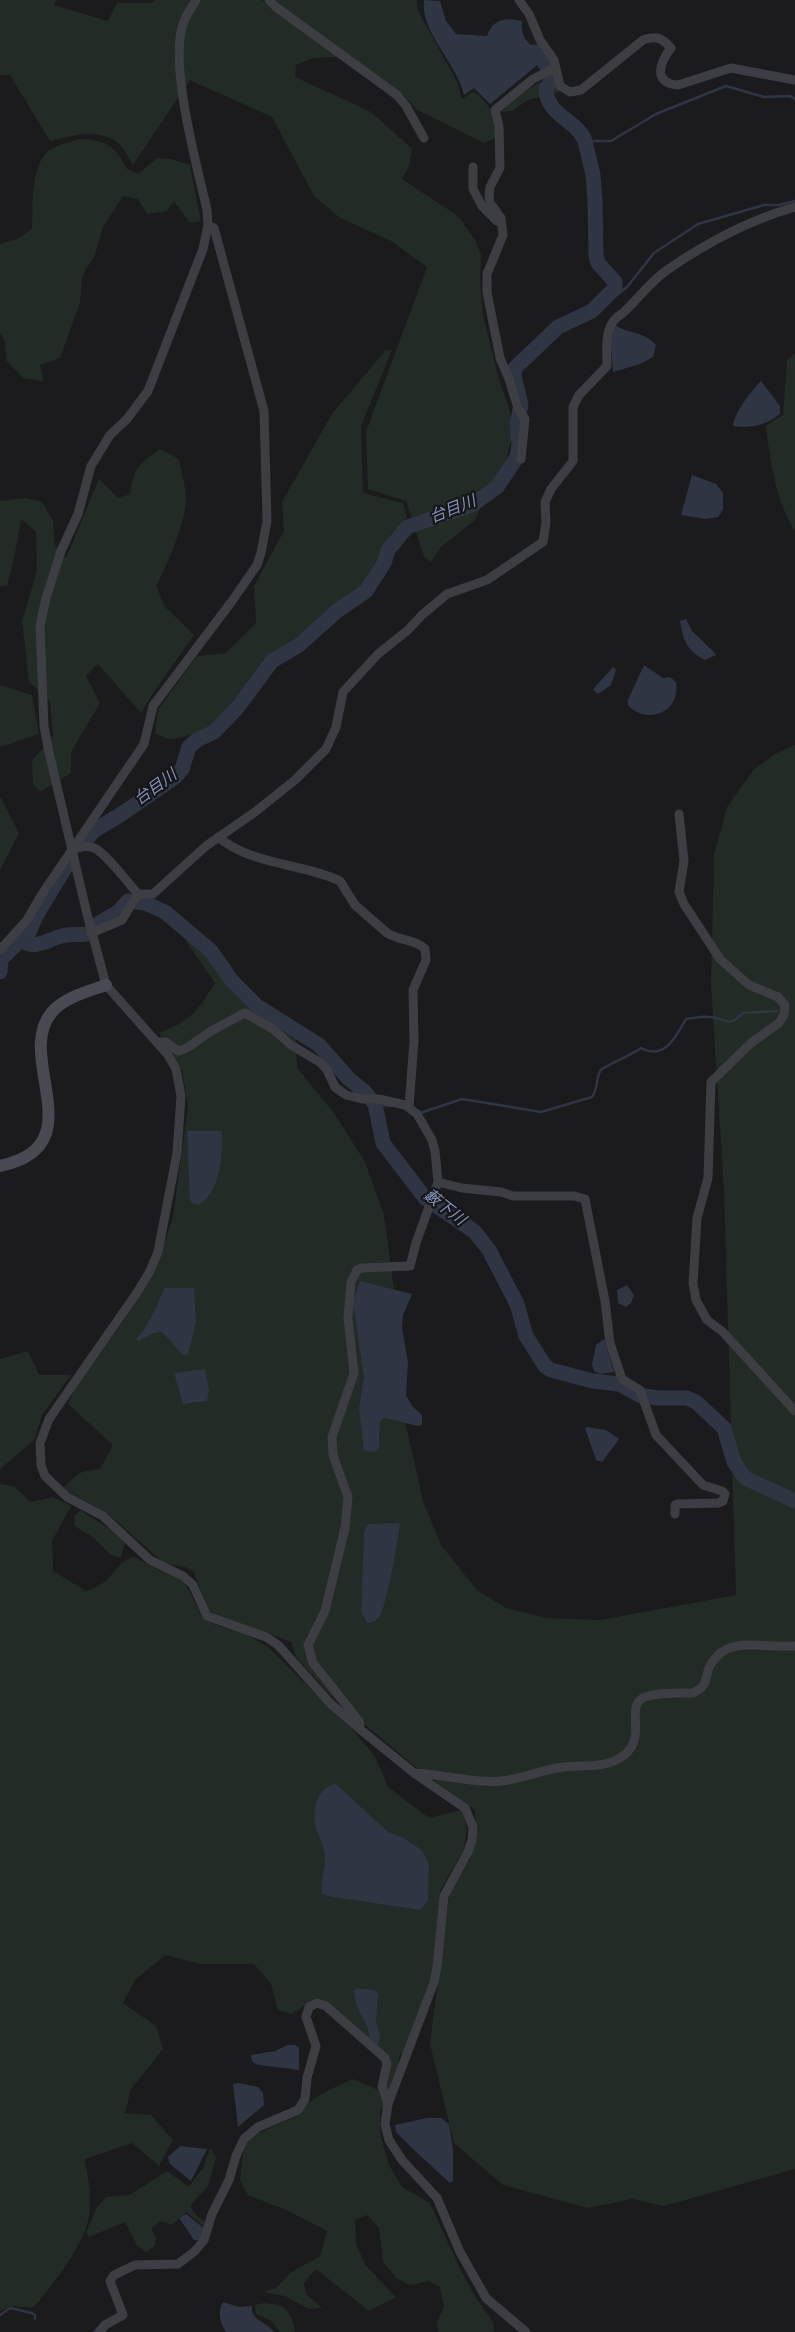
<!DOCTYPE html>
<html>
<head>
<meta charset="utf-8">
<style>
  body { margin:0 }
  canvas { display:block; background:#1b1a1d }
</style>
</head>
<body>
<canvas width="795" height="2332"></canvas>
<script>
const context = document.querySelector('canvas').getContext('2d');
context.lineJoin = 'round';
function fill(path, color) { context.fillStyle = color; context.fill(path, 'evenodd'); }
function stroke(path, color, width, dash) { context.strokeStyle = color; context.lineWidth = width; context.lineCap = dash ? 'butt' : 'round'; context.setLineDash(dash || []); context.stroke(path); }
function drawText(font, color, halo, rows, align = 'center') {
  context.font = font + ' "Sofia Sans Condensed","Noto Sans JP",sans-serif'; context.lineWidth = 4.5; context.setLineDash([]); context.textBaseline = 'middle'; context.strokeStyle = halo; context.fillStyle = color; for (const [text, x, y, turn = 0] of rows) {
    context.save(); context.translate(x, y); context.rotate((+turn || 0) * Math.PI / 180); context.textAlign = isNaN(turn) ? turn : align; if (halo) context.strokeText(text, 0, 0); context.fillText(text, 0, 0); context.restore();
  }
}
fill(new Path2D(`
  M0,0h56l-2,5 54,16 9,-18h34l4,-3h107l10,8 11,-1 -7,-7h141l1,11 39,71 5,17 11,-7c17,9 24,28 22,46l-11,5 -68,-34 -12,-13 -53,-40 -38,2 -17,7 -1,12 76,35 41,37 -3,17 -7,13 56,37 17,24 6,15 -1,26 3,35 17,67 10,28 2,27 -6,21 -32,62 -33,26 -10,15 -7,-6 -18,-55 -38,-12 -2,-57 61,-165 -36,-26 -51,-23 -26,-22 -42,-79 -82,-37 -57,85c-4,-6 -9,-17 -15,-22 -20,-16 -47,-7 -68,-2l-40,-66h-10z
  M554,74l6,17 -14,8 -2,-3 -16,4 -16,11 -11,1 17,-17z
  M80,139c28,2 33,5 47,30l11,5 19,-16 14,1 19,6 11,56 -11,2 -16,-22 -7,10 -20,3 -9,-15 -15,-3 -20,31 -8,28 -13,21 -2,27 -20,55 -20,7 3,16 -20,-3 -17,-18 -1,-19 -5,-8v-89l17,-5 15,-10c1,-21 -2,-71 21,-81 8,-4 18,-6 27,-9z
  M392,350l-31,76 2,67 40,10 4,14 -17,18 -26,48 -65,53 -35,23 -42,56 -19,16 -24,7 -12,1 -12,-6 3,-23 39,-54 29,-3 30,-30 -2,-37 30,-55 -2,-29 50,-88 53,-63z
  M795,353v178c-19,-30 -25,-70 -29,-105l17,-11 4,-55z
  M160,449l19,10c3,16 9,34 6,50 -5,27 -17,53 -29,77l9,21 29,28 -43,61 -10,17 -43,-49 -12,12 14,27 -29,49v21l-31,19 -7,-8 -1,-23 21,-25 -3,-35 -21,-19 -7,-61 15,-50 -1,-39 -15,-13 -7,40 -7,27h-7v-85l25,-3 17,4 11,19 2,25 11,12 33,-79 19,19 12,-4c4,-26 8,-30 30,-45z
  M0,685l32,10 7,39 -39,13z
  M795,745v1424l-131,37 -32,-7 -44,9 -85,-23 -49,-42 -24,-99 19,-149 22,-38 5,-17 -1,-30 -58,-42 -84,-70 -37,-41 -5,-15c-27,-11 -55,-18 -82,-31l-15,-39 -9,-5 -21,-4 -57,-50 -44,-24c13,-15 17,-19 37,-20l13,-24 -45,-41 6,-14 50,-70 31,-50 18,-53 15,-110 -6,-37 -23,-37c33,-13 38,-22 56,-50l-29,-42 2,-5 18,16 33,44 57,40 1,32 37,45 31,49 19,53 16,120v63l23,103 18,44 36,45 29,18 41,10 53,2 136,-25 -12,-404 -13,-207 3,-129 13,-48 27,-38 23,-16z
  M0,796l19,37 -19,37z
  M28,1351l11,24h32l-29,40 -8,25 -34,29v-110z
  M0,1484l14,2 16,16 23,-5 18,9 -19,35 1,30 33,20c28,-7 26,-28 48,-34l27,14 19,7 7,9 15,29 11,8 35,11 20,12 82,80 25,29 13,31 41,31 32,-8 6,17 -3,22 -24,42 -8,83 -29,80h-3l-2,13 -10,27 -3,-5 1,-36 -74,-52 -20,13 -14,-4 -7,-26 -17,-20h-54l-35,-9 -30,25 -12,23 33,23 7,23 -32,40 -6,24 26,2 22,25 -14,26 -27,-23 -47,16c2,16 7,34 5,50 -2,33 -36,74 -57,99l-19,-2 -14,5z
  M80,1510l33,21 12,11 -4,15c-14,0 -16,-10 -26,-18 -6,-5 -14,-9 -21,-13l1,-10z
  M353,2079l25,11 6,15 -4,6v23l9,31 13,22 28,16 31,68 14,25 18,26 1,10h-56l-1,-10 7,-15 -4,-20 -11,-6 -19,4 -14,-7 -13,-17 -4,-33 -12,-13 -12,5 1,24 10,22 30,31 -27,14 -53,-42 -12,14 2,11 16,14 -13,1 -24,-13 -18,-3 -2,-2 11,-3 14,-15 30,-17 7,-25 -41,-21 -38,-15 -8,-15 2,-22 5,-15 7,-8 45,-20 11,-14 19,-11z
  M210,2148l6,9 -8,29 -18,20 7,10 10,7 -2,4 -19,-15 -14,13 -12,-4 -9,8 5,9 -1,8 -9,6 -9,-7 -12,-23 -36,15 -3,-5 11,-24 9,-11 24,-2 37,-24 22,16 14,-19z
  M264,2303c22,2 27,7 31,29h-15l-10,-12 -14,-6 -1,-9z`), '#222b25');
fill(new Path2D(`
  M424,0l16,1 6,20 10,13 31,2c6,-17 18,-19 35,-15 -1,11 1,17 9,24l9,-1 7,13 -57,47 -16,-16 -10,7c-7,-32 -44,-63 -40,-95z
  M614,324c14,11 29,6 42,21l-3,12 -13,7 -27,8 -3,-39z
  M761,381l19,25v8c-14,11 -30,15 -47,12 1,-13 19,-36 28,-45z
  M692,475l24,9 7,9v17l-5,7 -13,2 -24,-4z
  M686,619l6,12 21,20 3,4 -11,5c-18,-9 -22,-20 -25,-39z
  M644,665l19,13 7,-1 6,5c5,32 -31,43 -48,23v-5z
  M613,667l3,3 -5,15 -13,9 -5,-4 2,-3z
  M187,1131h35c1,24 -1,59 -23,74l-7,-2 -2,-3z
  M360,1281l52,13 -9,21 -1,12 6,36 -2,32 6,11 10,9v10l-4,1 -33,-8 -5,3 -1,26 -3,5 -12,-1 -5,-43 5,-31 -11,-74z
  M627,1285l7,10 -3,8 -5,4 -8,-4 -1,-13z
  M164,1288h30l2,33 -8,34 -6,-1 -20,-22 -8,1 -16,8 -2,-2c11,-10 23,-37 28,-51z
  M604,1339l10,33 -14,2 -6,-3 -2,-7 4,-19z
  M205,1369l4,21 -2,11 -24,3 -9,-31z
  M587,1427l19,3 13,9 -17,23 -6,-2 -11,-32z
  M400,1523c-1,13 -14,85 -20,93 -4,5 -7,7 -13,7l-6,-11 3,-80 4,-8z
  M336,1784l52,48 14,5 20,13 7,14 -1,37 -8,9 -93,-14 -5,-2c-2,-13 3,-23 3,-35 1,-12 -7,-23 -10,-34 -3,-16 3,-39 21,-41z
  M357,1988l17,2 4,4 -2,28 4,14 -2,9 -8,-6c-1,-17 -16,-30 -16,-48z
  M288,2045h7l4,3v22l-40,-5c-5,-1 -8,-4 -8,-10l24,-4z
  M238,2083l20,4 5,6 1,12 -26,22 -5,-43z
  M427,2118h14l8,6 4,26v31l-3,2 -36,-33 -18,-18 -1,-7z
  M180,2146l27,3 -16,32 -21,-17 -2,-7z
  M186,2214l19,15 -5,11h-6l-15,-22z
  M223,2302l16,5 13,-1c-2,14 15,16 22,26h-48c-6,-9 -9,-20 -3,-30z`), '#2f3542');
stroke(new Path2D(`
  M585,141h26l45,-27 70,-28 38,11 26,-1 5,3
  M607,295h10l10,-8 27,-34 44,-29 66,-19h15l16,-4
  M375,1104l16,2
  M420,1113l42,-14 79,13 51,-15c6,-8 4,-18 8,-26 3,-5 33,-16 41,-23 24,13 35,-12 45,-29 8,-1 16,-3 24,-2 17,1 17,12 33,-4l34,-2
  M0,2315l10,-7 22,5 3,2v4
  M94,2332l9,-10`), '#2f3542', 2.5);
stroke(new Path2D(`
  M542,59l4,6
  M84,842l11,-12 25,-15 55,-38 7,-8 7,-22 8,-7 17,-8 23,-24 35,-47 27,-16 38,-34 29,-20 18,-28 4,-13 19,-23 65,-22 25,-18 20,-30 2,-13 -2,-20 4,-19 -7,-30 1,-7 43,-41 34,-16 23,-23v-6l-17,-19 -2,-7 -1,-55 -2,-26 -8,-34c-8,-21 -39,-26 -39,-52l6,-9v-5
  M96,925l22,-13 10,-11 17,2 20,9 46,39 21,30 25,25 62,39 30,34 15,12 11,13 8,39 42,55 50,34 14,18 28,54 9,32 19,30 6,4 42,11 26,3 20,11 18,3h30l9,4 28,26 10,34 11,16 50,23
  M22,940c13,11 26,-1 40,-4 7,-2 17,-1 25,-2
  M0,972l1,-13 28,-27 8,-18 31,-51`), '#2f3542', 15);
stroke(new Path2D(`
  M196,0c-4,7 -10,15 -13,24 -14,41 14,142 24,186l1,15 -5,24 -55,142 -21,28 -17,16 -19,31 -13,48 -17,37 -15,47 -6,28 4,100 4,22 39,166 19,71 62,70 8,14 5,27 -4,57 -19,99 -8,19 -14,23 -87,125 -9,24 1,22 4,11 22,21 36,19 47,44 33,16 10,9 14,31 59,21 12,8 52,58 31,27 53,43 51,35 8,19 -1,13 -4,12 -24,44 -7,71 -3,15 -46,122 -3,20 4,16 13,20 35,38 23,54 26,46 40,34
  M269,0l7,7 121,88 9,11 18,32
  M519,0l10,14 11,26 14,20 6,26 10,6 11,-2 62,-50c13,-5 19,-2 28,8 -10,13 -20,35 7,37l53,-17 64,12
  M473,167v22l9,17 15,15
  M521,459l4,-40 -7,-11 -9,-29 -9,-21 -13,-66v-18l16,-39 -2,-17 -11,-15 -1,-8 1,-8 10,-19 -1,-42 -4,-16 38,-31 22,-11
  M679,814l5,47 -5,31 5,12 36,55 29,26 29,12 7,8 -1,10 -5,8 -28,20 -40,39 -3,96 -11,40 -4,65 3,17 11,20 16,12 72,79
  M218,837c35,29 85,26 122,44l15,24 32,28c12,8 28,6 38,16l1,11 -13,30 1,51 -5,66
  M71,851c7,-4 15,-6 23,-3 11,4 35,36 44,46h15l53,-48 49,-34 40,-32 31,-31 10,-22 7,-35 35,-38 30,-24 14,-15 25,-21 40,-14 56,-38 3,-20 -1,-20 6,-13 22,-28v-54l6,-12 28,-29c0,-20 -4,-42 16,-53 15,-14 27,-31 44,-43 39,-27 82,-50 128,-63
  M91,933l31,-13 16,-26
  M0,950l27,-30 15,-26 102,-150 9,-38 79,-105 25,-36 4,-12 6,-32 -3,-110 -50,-183 -6,-3
  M158,1042h8l12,9 9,-3 24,-17 34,-18 28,16 18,16 30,18 6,7 8,17 11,8 16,4h17l26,6 12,9 15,26 3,11 3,31 -22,61 -6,23 -48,2 -5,2 -6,12 -3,36 6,55 -22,64 1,18 15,42 -3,31 -20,83 -17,34 5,18 46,58 1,4
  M438,1182l24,6 39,4 12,4h61l11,3 20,102 5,42 12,36 18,11 16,45 47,50 19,6 3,3 -2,7 -5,2 -41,1 -2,1v9
  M414,1773c27,1 62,11 87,8 22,-2 42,-12 63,-14 19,-2 40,1 56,-9 32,-19 0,-55 28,-62 14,-4 31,-3 45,-3 18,-9 10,-16 18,-29 17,-30 56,-15 84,-18
  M100,2332l5,-7 18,-10 -13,-34 4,-6 21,-10 43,-1 17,-13 9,-11 8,-26 17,-34 7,-24 8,-17 14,-12 40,-17 7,-11 2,-21 9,-32 -10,-29 3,-10 8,-4 9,3 59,52 2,6 -5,22 6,18`), '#3d3d44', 9);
stroke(new Path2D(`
  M0,1166c96,-20 13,-109 52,-154 13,-15 37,-21 54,-27`), '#494952', 12);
drawText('italic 16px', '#8393b8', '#161518', [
  ["台目川",453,510,-22],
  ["台目川",156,788,-36],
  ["藪下川",444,1208,38]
]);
</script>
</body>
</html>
